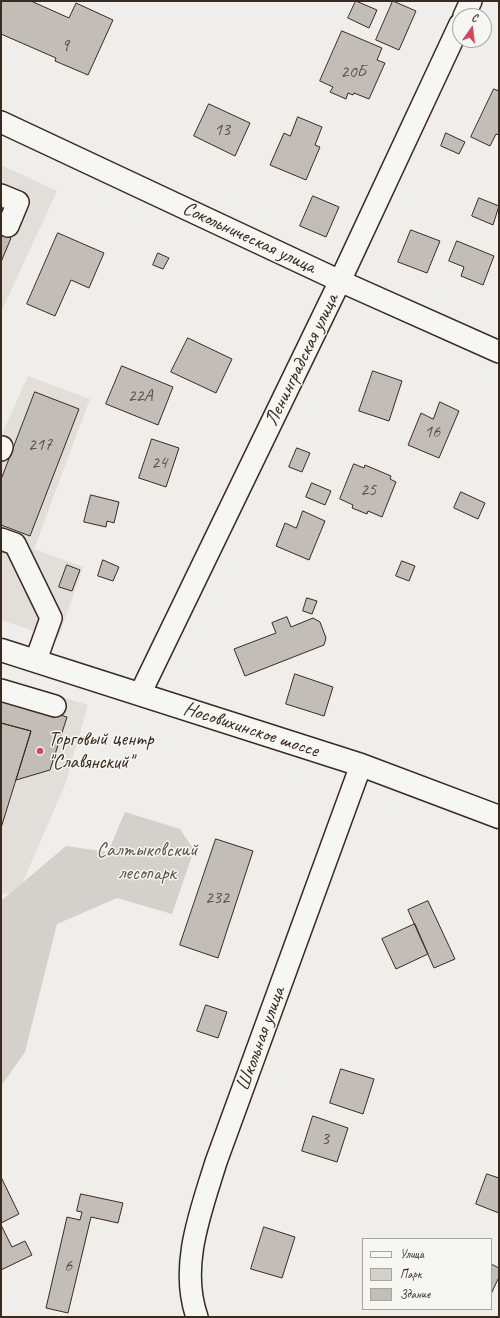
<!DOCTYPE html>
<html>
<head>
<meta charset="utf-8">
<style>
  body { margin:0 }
  #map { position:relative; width:500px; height:1318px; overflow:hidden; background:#efeeea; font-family:Caveat,sans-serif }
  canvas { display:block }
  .frame { position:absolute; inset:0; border:2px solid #3b2a1e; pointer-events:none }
  .legend { position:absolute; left:362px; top:1238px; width:130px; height:72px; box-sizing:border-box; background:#f6f6f2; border:1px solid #aba49d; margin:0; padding:5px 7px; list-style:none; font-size:12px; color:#3b2a1e }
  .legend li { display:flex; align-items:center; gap:8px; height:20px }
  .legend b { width:20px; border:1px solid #aba49d }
  .north { position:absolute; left:452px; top:8px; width:40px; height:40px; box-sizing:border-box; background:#f6f6f2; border:1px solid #aba49d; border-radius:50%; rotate:14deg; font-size:11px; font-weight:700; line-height:16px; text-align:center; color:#3b2a1e }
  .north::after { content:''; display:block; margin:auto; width:14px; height:18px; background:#d1495b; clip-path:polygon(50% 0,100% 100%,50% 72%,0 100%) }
</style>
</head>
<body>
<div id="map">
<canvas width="500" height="1318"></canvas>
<div class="frame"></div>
<ul class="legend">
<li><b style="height:5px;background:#f6f6f2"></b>Улица</li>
<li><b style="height:11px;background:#d4d1cc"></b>Парк</li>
<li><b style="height:11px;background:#c2bdb7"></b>Здание</li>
</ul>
<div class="north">С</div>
</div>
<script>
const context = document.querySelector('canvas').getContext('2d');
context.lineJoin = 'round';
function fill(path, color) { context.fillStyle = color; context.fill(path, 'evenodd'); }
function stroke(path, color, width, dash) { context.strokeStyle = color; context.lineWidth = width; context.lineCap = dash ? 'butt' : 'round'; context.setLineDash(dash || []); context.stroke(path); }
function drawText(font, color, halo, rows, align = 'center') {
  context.font = font + ' Caveat,sans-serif'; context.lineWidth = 3; context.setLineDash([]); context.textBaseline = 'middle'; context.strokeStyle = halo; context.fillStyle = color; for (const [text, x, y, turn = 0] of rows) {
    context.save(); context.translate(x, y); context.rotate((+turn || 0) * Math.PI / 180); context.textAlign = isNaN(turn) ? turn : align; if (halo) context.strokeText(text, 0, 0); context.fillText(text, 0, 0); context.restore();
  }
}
fill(new Path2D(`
  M1,165l56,26 -56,121z
  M28,376l62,23 -56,150 49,18 -25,72 -57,-19v-184z
  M1,678l87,27 -23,80 -47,108 -17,1z`), '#e2dfdb');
fill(new Path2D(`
  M125,812l55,17 14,21 -22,64 -55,-16 -60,26 -32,128 -24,34v-185l65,-55 42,6z`), '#d4d1cc');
const building = new Path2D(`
  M1,1h30l38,17 7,-15 37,17 -25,55 -33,-14 1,-3 -55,-24z
  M356,1l21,9 -8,18 -21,-10z
  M393,1l23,10 -17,39 -23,-10z
  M342,31l40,17 -5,12 8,3 -16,36 -15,-6 -1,2 -5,-2 -2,6 -16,-7 3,-5 -13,-6z
  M494,89l5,2v44l-3,-1 -6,12 -19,-9z
  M209,104l41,19 -15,33 -41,-20z
  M298,117l24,10 -7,18 5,2 -14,33 -36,-15 14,-32 6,3z
  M446,133l19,9 -6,12 -18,-8z
  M313,196l26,11 -13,30 -26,-11z
  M479,198l20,8 -6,19 -21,-9z
  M411,230l29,11 -13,32 -29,-11z
  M1,233l10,5 -10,24z
  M58,233l46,20 -15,35 -18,-8 -16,36 -28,-12z
  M457,241l37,15 -11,29 -22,-9 3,-9 -15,-6z
  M158,253l11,5 -6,11 -10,-4z
  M188,338l44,21 -16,34 -45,-21z
  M122,366l51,21 -15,38 -52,-21z
  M373,371l29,10 -13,40 -30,-10z
  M35,392l44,17 -49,127 -29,-11v-45z
  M440,402l19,9 -20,47 -31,-13 13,-32 12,6z
  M152,439l27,9 -13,39 -27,-9z
  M297,448l13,5 -8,19 -13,-5z
  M354,464l10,4 1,-3 26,11 -1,3 6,3 -14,35 -14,-6 -1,3 -15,-6 1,-3 -13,-6z
  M312,483l19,8 -6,14 -19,-8z
  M461,492l24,11 -7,16 -24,-11z
  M91,495l28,7 -5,21 -7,-2 -1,6 -22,-5z
  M303,511l22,10 -16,39 -33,-14 9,-23 11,5z
  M103,560l16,7 -6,14 -15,-5z
  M402,561l13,5 -6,15 -13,-5z
  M67,565l13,5 -8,21 -13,-4z
  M307,598l10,3 -5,13 -9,-3z
  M287,617l4,10 22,-9 7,4 6,16 -2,7 -79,31 -11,-27 42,-16 -4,-10z
  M295,674l38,13 -9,29 -38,-12z
  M1,697l66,20 -17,53 -34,10 15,-49 -30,-8z
  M1,723l30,8 -30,97z
  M216,839l37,12 -35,107 -38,-13z
  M428,901l27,58 -21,9 -26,-58z
  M415,924l13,30 -32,15 -14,-30z
  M206,1005l21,7 -9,26 -21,-7z
  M341,1069l33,10 -11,35 -33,-11z
  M313,1116l35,12 -11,34 -35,-11z
  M487,1174l12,4v35l-23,-9z
  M1,1177l18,37 -18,9z
  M81,1194l42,9 -5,20 -27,-6 -23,96 -22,-5 21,-91 13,3 2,-8 -5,-1z
  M1,1225l11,22 13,-6 7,14 -31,15z
  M264,1227l31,10 -13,41 -31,-9z
  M491,1264l8,4v9l-8,17z`);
fill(building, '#c2bdb7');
stroke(building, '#3b2a1e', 1);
const minor = new Path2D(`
  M464,16l7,-15
  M1,122l339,159 159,71
  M1,195l17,7 -10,24
  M1,450l1,-3
  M1,539l14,5 36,74 -15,42
  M1,690l54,16
  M140,694l200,-413 120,-257
  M197,1317c-18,-51 4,-106 19,-155l145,-397`);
const major = new Path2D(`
  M1,650l360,115 138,52`);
stroke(minor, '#3b2a1e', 24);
stroke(major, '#3b2a1e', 25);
stroke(minor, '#f6f6f2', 21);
stroke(major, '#f6f6f2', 22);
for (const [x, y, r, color] of [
  [40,751,4,"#d1495b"]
]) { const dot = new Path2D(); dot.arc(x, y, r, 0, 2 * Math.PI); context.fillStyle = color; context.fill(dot); stroke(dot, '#f6f6f2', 1.5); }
drawText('18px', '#5d4f44', null, [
  ["9",65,46],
  ["20Б",353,72],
  ["13",222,130],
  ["22А",140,396],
  ["16",432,432],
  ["217",40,445],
  ["24",159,463],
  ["25",368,490],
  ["232",217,898],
  ["3",325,1139],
  ["6",68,1266]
]);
drawText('20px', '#3b2a1e', '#f6f6f2', [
  ["Сокольническая улица",249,238,25],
  ["Ленинградская улица",302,360,-64],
  ["Носовихинское шоссе",251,730,18],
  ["Школьная улица",261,1039,-70]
]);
drawText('20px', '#3b2a1e', '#f6f6f2', [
  ["Торговый центр",48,740],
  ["\"Славянский\"",48,763]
], 'left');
drawText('20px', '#61544a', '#f6f6f2', [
  ["Салтыковский",147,851],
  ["лесопарк",147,874]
]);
</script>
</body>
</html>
